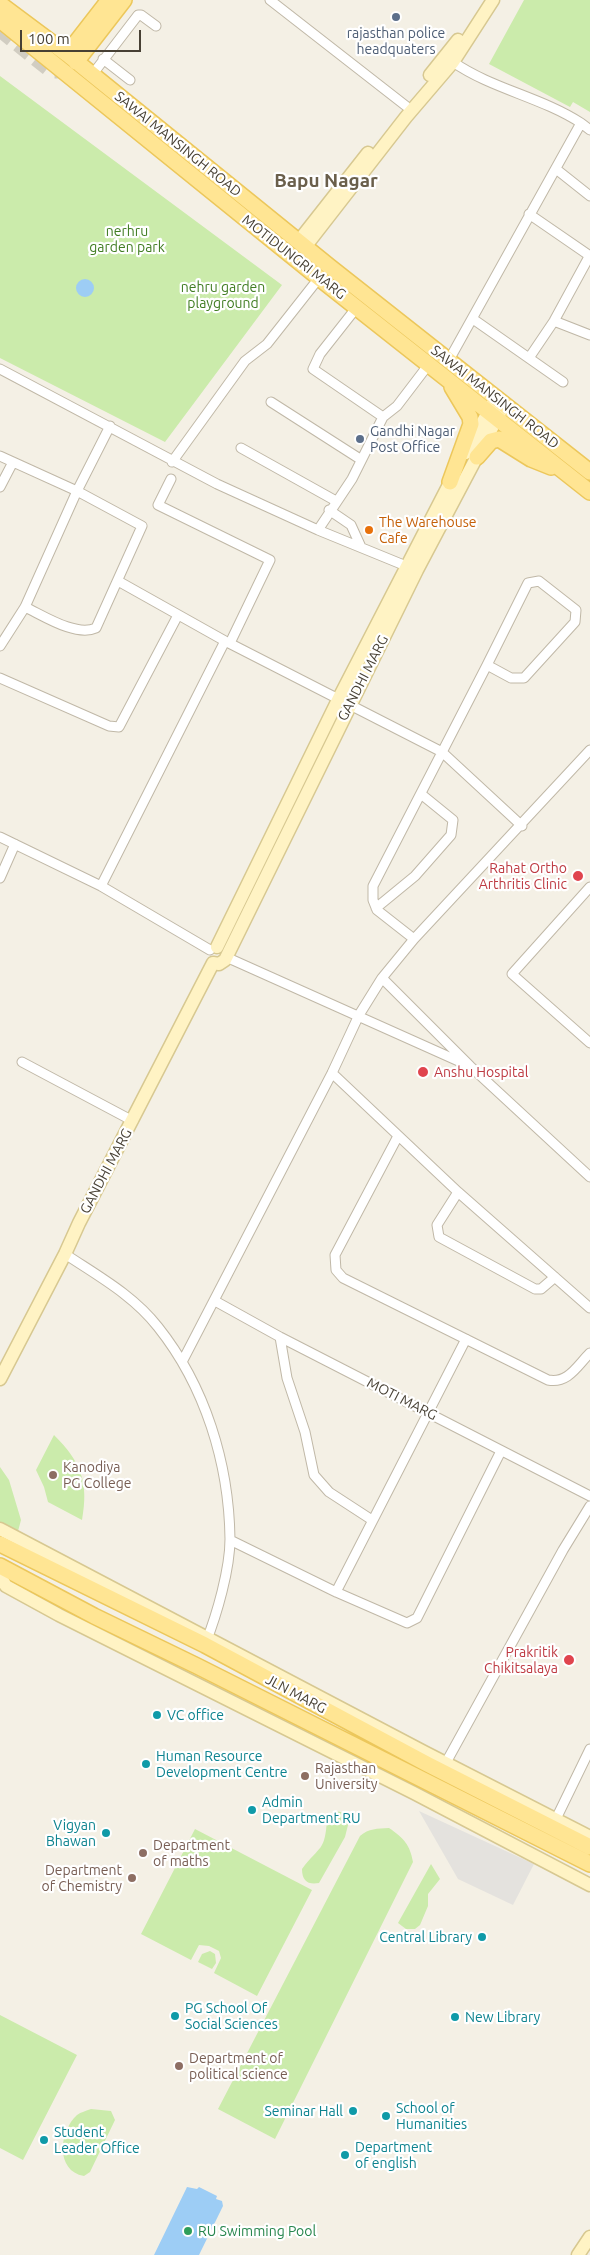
<!DOCTYPE html>
<html>
<head>
<meta charset="utf-8">
<style>
  body { margin:0 }
  #map { position:relative; width:590px; height:2255px; overflow:hidden; background:#f4f0e5; font-family:Ubuntu,sans-serif }
  canvas { display:block }
  .scale { position:absolute; left:20px; top:30px; width:121px; height:22px; box-sizing:border-box; border:2px solid #474034; border-top:0; padding-left:6px; font-size:15px; line-height:18px; white-space:nowrap; color:#474034; -webkit-text-stroke:4px #fff; paint-order:stroke }
</style>
</head>
<body>
<div id="map">
<canvas width="590" height="2255"></canvas>
<div class="scale">100 m</div>
</div>
<script>
const context = document.querySelector('canvas').getContext('2d');
context.lineJoin = 'round';
function fill(path, color) { context.fillStyle = color; context.fill(path, 'evenodd'); }
function stroke(path, color, width, dash) { context.strokeStyle = color; context.lineWidth = width; context.lineCap = dash ? 'butt' : 'round'; context.setLineDash(dash || []); context.stroke(path); }
function drawText(font, color, halo, rows, align = 'center') {
  context.font = font + ' Ubuntu,sans-serif'; context.lineWidth = 4.5; context.setLineDash([]); context.textBaseline = 'middle'; context.strokeStyle = halo; context.fillStyle = color; for (const [text, x, y, turn = 0] of rows) {
    context.save(); context.translate(x, y); context.rotate((+turn || 0) * Math.PI / 180); context.textAlign = isNaN(turn) ? turn : align; if (halo) context.strokeText(text, 0, 0); context.fillText(text, 0, 0); context.restore();
  }
}
fill(new Path2D(`
  M524,0h66v112l-17,-10 -3,5 -81,-43z
  M0,76l282,209 -117,157 -165,-84z
  M54,1435c27,27 35,47 28,85l-34,-18 -4,-15 -8,-17z
  M0,1467l9,13 12,40 -4,15 -17,-10z
  M335,1811l11,2 4,4 -5,20 -26,46c-11,2 -17,-2 -17,-14 18,-24 23,-17 25,-50z
  M389,1828c15,10 21,17 24,34l-138,277 -57,-30 142,-273c9,-8 17,-7 29,-8z
  M195,1829l117,61 -55,106 -43,-23 7,-15 -2,-7 -10,-5 -10,-1 -8,15 -50,-26z
  M431,1864l9,15 -12,15v12l-8,19 -5,4h-9l-8,-6z
  M210,1951l5,3 1,9 -4,6 -14,-7 4,-8z
  M0,2015l77,40 -54,105 -23,-12z
  M91,2109l20,2 4,9 -25,52 -6,4c-29,-5 -25,-45 -7,-61 4,-3 9,-4 14,-6z`), '#cbebab');
fill(new Path2D(`
  M419,1811l115,53 -21,41 -55,-26z`), '#e4e2de');
fill(new Path2D(`
  M76 288a9 9 0 1 1 18 0a9 9 0 1 1-18 0Z
  M187,2187l10,2 2,-2 18,9 -1,3 6,2 1,5 -24,49h-45z`), '#9dcdf5');
stroke(new Path2D(`
  M0,30l51,41h6l10,-9`), '#d1cdc2', 15, [15, 8]);
const street = new Path2D(`
  M270,0l136,106
  M103,59l27,21
  M92,75l46,-60h3l15,11
  M581,123l9,7
  M556,169l34,27
  M529,214l61,42
  M473,319l90,63
  M554,321l36,14
  M529,358l25,-37 36,-66
  M449,360l132,-237c-40,-26 -89,-34 -128,-61
  M0,369l217,115 101,46 93,38
  M271,402l89,57
  M383,417l14,-11 32,-42
  M241,448l95,53
  M0,456l77,35 65,35 -46,102c-20,9 -52,-12 -71,-21
  M172,462l73,-101 22,-17 52,-66
  M171,479l-13,26 112,55 -40,83
  M0,487l13,-25
  M329,510l22,15 10,22
  M318,530l34,-51 31,-62 -70,-48 7,-15 37,-47
  M118,581l107,60 217,111 80,74
  M0,646l25,-39 52,-116 33,-65
  M0,678l109,48 10,1 59,-112
  M0,837l101,49 109,64
  M0,878l15,-34
  M101,886l124,-245
  M590,887l-78,87 78,69
  M376,908l39,-32 36,-41 2,-15 -32,-26
  M414,939l-37,-29 -4,-10v-14l114,-221 24,13h13l51,-56 1,-12 -37,-29 -11,2 -41,82
  M226,957l239,107
  M382,978l88,88 120,111
  M22,1062l111,59
  M332,1073l126,119 132,116
  M398,1136l-63,119 1,15 7,8 205,102c20,4 29,-14 42,-27
  M458,1192l-21,33 2,12 96,52h6l14,-12
  M65,1254c33,22 68,41 93,73 47,59 71,136 72,212 0,30 -13,75 -24,103
  M215,1301l65,36 310,159
  M280,1337l7,41 18,54 9,43 15,17 43,28
  M182,1362l150,-289 27,-58 23,-37 32,-39 176,-189
  M230,1540l106,52 71,31 10,-5 84,-167
  M336,1592l130,-253
  M443,1768l120,-218 27,-44
  M554,1823l36,-74`);
const secondary = new Path2D(`
  M430,75l28,-35
  M298,242l70,-89
  M305,247l101,-130 47,-55 40,-62
  M466,453l30,-56
  M217,947l122,-249 115,-223
  M213,963l6,1 6,-4 192,-390 84,-159
  M0,1379l65,-125 14,-31 134,-260
  M0,1529l424,223 166,85
  M0,1576l6,10 53,29 355,178 176,92
  M578,2255l12,-18`);
const primary = new Path2D(`
  M0,4l67,50 263,213 260,205
  M0,20l319,258 271,214
  M67,54l42,-54
  M76,62l48,-62
  M477,457l14,-16 8,-2 32,20 20,8
  M450,482l21,-58 -1,-7 -18,-30
  M0,1544l205,101 222,119 163,83
  M0,1566l94,50 103,50 393,198`);
stroke(street, '#c0b8a7', 11);
stroke(secondary, '#d7c891', 15);
stroke(primary, '#ecc75b', 18);
stroke(street, '#fff', 9);
stroke(secondary, '#fff3c4', 12);
stroke(primary, '#ffe593', 15);
for (const [x, y, r, color] of [
  [396,17,5,"#5c6f8a"],
  [360,439,5,"#5c6f8a"],
  [369,530,5,"#e8710a"],
  [578,876,6,"#e0444e"],
  [423,1072,6,"#e0444e"],
  [53,1475,5,"#8d6e63"],
  [569,1660,6,"#e0444e"],
  [157,1715,5,"#0f9aa8"],
  [146,1764,5,"#0f9aa8"],
  [305,1776,5,"#8d6e63"],
  [252,1810,5,"#0f9aa8"],
  [106,1833,5,"#0f9aa8"],
  [143,1853,5,"#8d6e63"],
  [132,1878,5,"#8d6e63"],
  [482,1937,5,"#0f9aa8"],
  [175,2016,5,"#0f9aa8"],
  [455,2017,5,"#0f9aa8"],
  [179,2066,5,"#8d6e63"],
  [353,2111,5,"#0f9aa8"],
  [386,2116,5,"#0f9aa8"],
  [44,2140,5,"#0f9aa8"],
  [345,2155,5,"#0f9aa8"],
  [188,2231,5,"#2e9e5b"]
]) { const dot = new Path2D(); dot.arc(x, y, r, 0, 2 * Math.PI); context.fillStyle = color; context.fill(dot); stroke(dot, '#fff', 2); }
drawText('14px', '#4e5e75', '#fff', [
  ["rajasthan police",396,33],
  ["headquaters",396,49],
  ["Gandhi Nagar",370,431,"left"],
  ["Post Office",370,447,"left"]
]);
drawText('14px', '#474034', '#fff', [
  ["SAWAI MANSINGH ROAD",178,144,39],
  ["MOTIDUNGRI MARG",294,257,38],
  ["SAWAI MANSINGH ROAD",495,397,38],
  ["GANDHI MARG",363,678,-63],
  ["GANDHI MARG",106,1171,-62],
  ["MOTI MARG",402,1399,27],
  ["JLN MARG",296,1694,28]
]);
drawText('14px', '#417d23', '#fff', [
  ["nerhru",127,231],
  ["garden park",127,247],
  ["nehru garden",223,287],
  ["playground",223,303]
]);
drawText('14px', '#c56008', '#fff', [
  ["The Warehouse",379,522],
  ["Cafe",379,538]
], 'left');
drawText('14px', '#be3a42', '#fff', [
  ["Rahat Ortho",567,868],
  ["Arthritis Clinic",567,884],
  ["Anshu Hospital",434,1072,"left"],
  ["Prakritik",558,1652],
  ["Chikitsalaya",558,1668]
], 'right');
drawText('14px', '#785e54', '#fff', [
  ["Kanodiya",63,1467],
  ["PG College",63,1483],
  ["Rajasthan",315,1768],
  ["University",315,1784],
  ["Department",153,1845],
  ["of maths",153,1861],
  ["Department",122,1870,"right"],
  ["of Chemistry",122,1886,"right"],
  ["Department of",189,2058],
  ["political science",189,2074]
], 'left');
drawText('14px', '#0d838f', '#fff', [
  ["VC office",167,1715],
  ["Human Resource",156,1756],
  ["Development Centre",156,1772],
  ["Admin",262,1802],
  ["Department RU",262,1818],
  ["Vigyan",96,1825,"right"],
  ["Bhawan",96,1841,"right"],
  ["Central Library",472,1937,"right"],
  ["PG School Of",185,2008],
  ["Social Sciences",185,2024],
  ["New Library",465,2017],
  ["School of",396,2108],
  ["Humanities",396,2124],
  ["Seminar Hall",343,2111,"right"],
  ["Student",54,2132],
  ["Leader Office",54,2148],
  ["Department",355,2147],
  ["of english",355,2163]
], 'left');
drawText('14px', '#27864d', '#fff', [
  ["RU Swimming Pool",198,2231]
], 'left');
drawText('bold 19px', '#6a5f4b', '#fff', [
  ["Bapu Nagar",326,181]
]);
</script>
</body>
</html>
